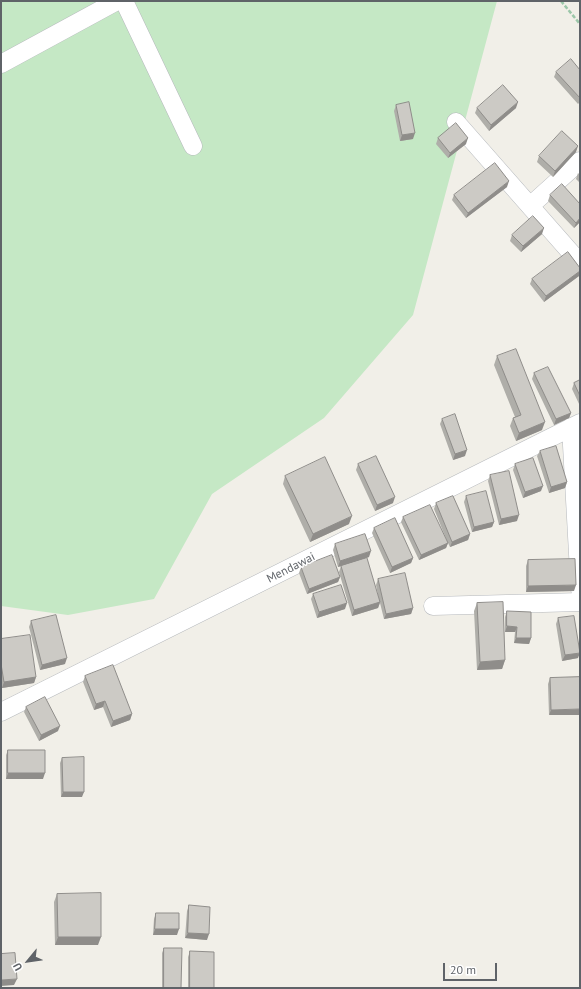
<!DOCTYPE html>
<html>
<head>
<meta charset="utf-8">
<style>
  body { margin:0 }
  #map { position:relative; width:581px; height:989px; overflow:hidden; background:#f1efe8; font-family:"PT Sans",sans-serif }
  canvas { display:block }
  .frame { position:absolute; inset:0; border:2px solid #5f6368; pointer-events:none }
  .north { position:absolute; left:8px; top:941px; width:40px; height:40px; -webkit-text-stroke:3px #fff; paint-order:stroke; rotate:241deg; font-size:11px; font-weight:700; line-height:16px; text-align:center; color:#5f6368 }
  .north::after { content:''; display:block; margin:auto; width:14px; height:18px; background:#5f6368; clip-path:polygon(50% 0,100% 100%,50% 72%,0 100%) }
  .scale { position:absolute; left:443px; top:963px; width:54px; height:18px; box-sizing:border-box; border:2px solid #5f6368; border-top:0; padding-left:5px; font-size:12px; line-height:14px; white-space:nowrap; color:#5f6368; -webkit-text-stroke:3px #fff; paint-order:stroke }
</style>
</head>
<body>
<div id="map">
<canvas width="581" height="989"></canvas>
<div class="frame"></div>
<div class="north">U</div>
<div class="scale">20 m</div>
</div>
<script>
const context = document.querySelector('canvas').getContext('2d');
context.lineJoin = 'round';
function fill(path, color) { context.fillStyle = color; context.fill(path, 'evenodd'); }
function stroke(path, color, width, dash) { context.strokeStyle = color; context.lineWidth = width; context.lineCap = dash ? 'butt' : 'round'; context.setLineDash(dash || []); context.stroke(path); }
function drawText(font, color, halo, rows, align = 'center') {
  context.font = font + ' "PT Sans",sans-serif'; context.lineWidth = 3; context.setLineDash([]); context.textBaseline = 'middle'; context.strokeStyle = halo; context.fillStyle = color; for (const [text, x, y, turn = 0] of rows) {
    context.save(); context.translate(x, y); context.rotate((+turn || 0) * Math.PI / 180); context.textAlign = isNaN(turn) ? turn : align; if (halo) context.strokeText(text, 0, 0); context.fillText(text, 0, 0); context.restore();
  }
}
fill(new Path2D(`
  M1,1h496l-84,314 -89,103 -112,76 -58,105 -86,16 -67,-9z`), '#c5e8c5');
const minor = new Path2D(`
  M124,1l69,145
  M1,64l116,-63
  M456,122l124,141
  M530,206l50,-45
  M571,427l9,163
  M433,606l147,-4
  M1,712l579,-289`);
stroke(minor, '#b5b8bc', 19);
stroke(new Path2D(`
  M561,1l19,23`), '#9cc7a9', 2.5, [4, 2]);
stroke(minor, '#fff', 18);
fill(new Path2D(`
  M580,70v32l-2,2 -24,-27 2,-5z
  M396,105l17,34 -13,2 -6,-30z
  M477,108h39l-27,23 -14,-18z
  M438,138l28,6 -18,14 -12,-14z
  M576,152l-23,25 -16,-15 2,-6z
  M578,173l2,2v8l-4,-4z
  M507,187l-41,31 -14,-18 2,-5z
  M550,195l30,27 -6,6 -26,-27z
  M542,234l-21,18 -11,-11 2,-6z
  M580,268v6l-1,2 -35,26 -14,-18 2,-5z
  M497,356l45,74 -26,11 -6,-15 3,-8 2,-1 -21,-52z
  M534,373l37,40 -2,5 -15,7 -22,-46z
  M580,380v26l-8,-17 2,-6z
  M442,419l23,37 -12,4 -13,-36z
  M540,451l27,31 -2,6 -16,5 -12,-37z
  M358,464l35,39 -18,8 -19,-41z
  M515,464l26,27 -18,7 -10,-28z
  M490,475l27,46 -18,4 -11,-44z
  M285,476l64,48 -39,18 -27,-58z
  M466,496l28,26 -2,5 -20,5 -8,-30z
  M436,503l34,31 -2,6 -18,7 -2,-4 -2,5 -27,12 -18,-38 2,-5 44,24 -13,-32z
  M374,528l39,30 -2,5 -21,10 -18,-40z
  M335,544l34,13 -31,10 -5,-17z
  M528,560l46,31 -48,1v-26z
  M341,566l38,34 -3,-15 2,-6 35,29 -2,6 -27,5 -4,-16 -2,5 -26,8 -13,-44z
  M301,567l39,10 -2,5 -31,12 -8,-21z
  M313,594l32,15 -28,9 -6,-19z
  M477,603l28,57 -3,9 -25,1 -3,-59z
  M507,611l24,27 -2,6 -15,-1 1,-11h-10v-15z
  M558,618l20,40 -16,3 -6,-37z
  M31,621l34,43 -25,6 -11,-43z
  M1,639l35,38 -2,6 -32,5 -1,-5z
  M85,676l47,38 -2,6 -19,7 -8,-20 -9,3 -11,-28z
  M580,677l-31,38 -1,-31 2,-6z
  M26,707l32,24 -19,10 -15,-29z
  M8,750l35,29h-37v-24z
  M62,758l20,39h-21l-1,-34z
  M57,894l41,51h-43l-1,-43z
  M189,905l18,35 -22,-2 2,-27z
  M156,913l21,22h-24l1,-16z
  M164,948l17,40h-19v-35z
  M190,951l24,37h-26v-31z`), '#afaea9');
fill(new Path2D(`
  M518,102l-2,6 -27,23 2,-6z
  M415,133l-2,6 -13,2 2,-6z
  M468,138l-2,6 -18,14 2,-5z
  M578,146l-2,6 -23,25 2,-6z
  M509,181l-2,6 -41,31 2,-5z
  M580,218v4l-6,6 2,-5z
  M544,228l-2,6 -21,18 2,-6z
  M580,271l-1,5 -35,26 2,-6z
  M571,413l-2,5 -15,7 2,-6z
  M545,422l-3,8 -26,11 3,-8z
  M467,450l-2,6 -12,4 2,-6z
  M567,482l-2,6 -16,5 2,-6z
  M543,486l-2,5 -18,7 2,-6z
  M395,497l-2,6 -18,8 2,-6z
  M519,515l-2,6 -18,4 2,-6z
  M352,516l-3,8 -39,18 3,-8z
  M494,522l-2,5 -20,5 2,-5z
  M470,534l-2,6 -18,7 2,-5z
  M448,543l-2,5 -27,12 2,-5z
  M371,551l-2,6 -31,10 2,-6z
  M413,558l-2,5 -21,10 2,-6z
  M340,577l-2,5 -31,12 2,-5z
  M576,585l-2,6 -48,1 2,-6z
  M380,602l-2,6 -26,8 2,-6z
  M347,603l-2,6 -28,9 2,-6z
  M413,608l-2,6 -27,5 2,-5z
  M507,626l10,1 -2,5h-10z
  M516,638h15l-2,6 -15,-1z
  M580,653l-2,5 -16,3 3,-6z
  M67,658l-2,6 -25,6 2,-5z
  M505,660l-3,9 -25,1 3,-8z
  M36,677l-2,6 -32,5 2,-6z
  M105,701l-2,6 -9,3 2,-6z
  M580,709v6h-31l2,-5z
  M132,714l-2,6 -19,7 2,-6z
  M60,726l-2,5 -19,10 2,-6z
  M8,773h37l-2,6h-37z
  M63,792h21l-2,5h-21z
  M155,929h24l-2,6h-24z
  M188,933l21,1 -2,6 -22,-2z
  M58,937h43l-3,8h-43z
  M17,979l-3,6 -13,1v-6z`), '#8f8d8a');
const building = new Path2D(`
  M571,59l9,11v28l-24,-26z
  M503,85l15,17 -27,23 -14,-17z
  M409,102l6,31 -13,2 -6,-30z
  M456,123l12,15 -18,15 -12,-15z
  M562,131l16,15 -23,25 -16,-15z
  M495,163l14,18 -41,32 -14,-18z
  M562,184l18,20v14l-4,5 -26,-28z
  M533,216l11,12 -21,18 -11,-11z
  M568,252l12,16v3l-34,25 -14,-17z
  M516,349l29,73 -26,11 -6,-15 8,-3 -24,-59z
  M548,367l23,46 -15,6 -22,-46z
  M580,380v16l-6,-13z
  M455,414l12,36 -12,4 -13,-35z
  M556,446l11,36 -16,5 -11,-36z
  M376,456l19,41 -18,8 -19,-41z
  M325,457l27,59 -39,18 -28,-58z
  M533,458l10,28 -18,6 -10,-28z
  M509,471l10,44 -18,4 -11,-44z
  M486,491l8,31 -20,5 -8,-31z
  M453,496l17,38 -18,8 -16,-39z
  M430,505l18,38 -27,12 -18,-38z
  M395,518l18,40 -21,9 -18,-39z
  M365,534l6,17 -31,10 -5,-17z
  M332,555l8,22 -31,12 -8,-22z
  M367,558l13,44 -26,8 -13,-44z
  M575,559l1,26 -48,1v-26z
  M405,573l8,35 -27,6 -8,-35z
  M341,585l6,18 -28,9 -6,-18z
  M503,602l2,58 -25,2 -3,-59z
  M507,611l24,1v26h-15l1,-11 -10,-1z
  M56,615l11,43 -25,7 -11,-44z
  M574,616l6,37 -15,2 -7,-37z
  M30,635l6,42 -32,5 -3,-18v-25z
  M113,665l19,49 -19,7 -8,-20 -9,3 -11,-28z
  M580,677v32l-29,1 -1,-32z
  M45,697l15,29 -19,9 -15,-28z
  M8,750h37v23h-37z
  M84,757v35h-21l-1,-34z
  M101,893v44h-43l-1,-43z
  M189,905l21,2 -1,27 -21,-1z
  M156,913h23v16h-24z
  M164,948h18l-1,40h-17z
  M190,951l24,1v36h-24z
  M15,953l2,26 -16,1v-26z`);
fill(building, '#cccac5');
stroke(building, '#8f8d8a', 1);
drawText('12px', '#5f6368', '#fff', [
  ["Mendawai",291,568,-27]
]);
</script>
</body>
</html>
